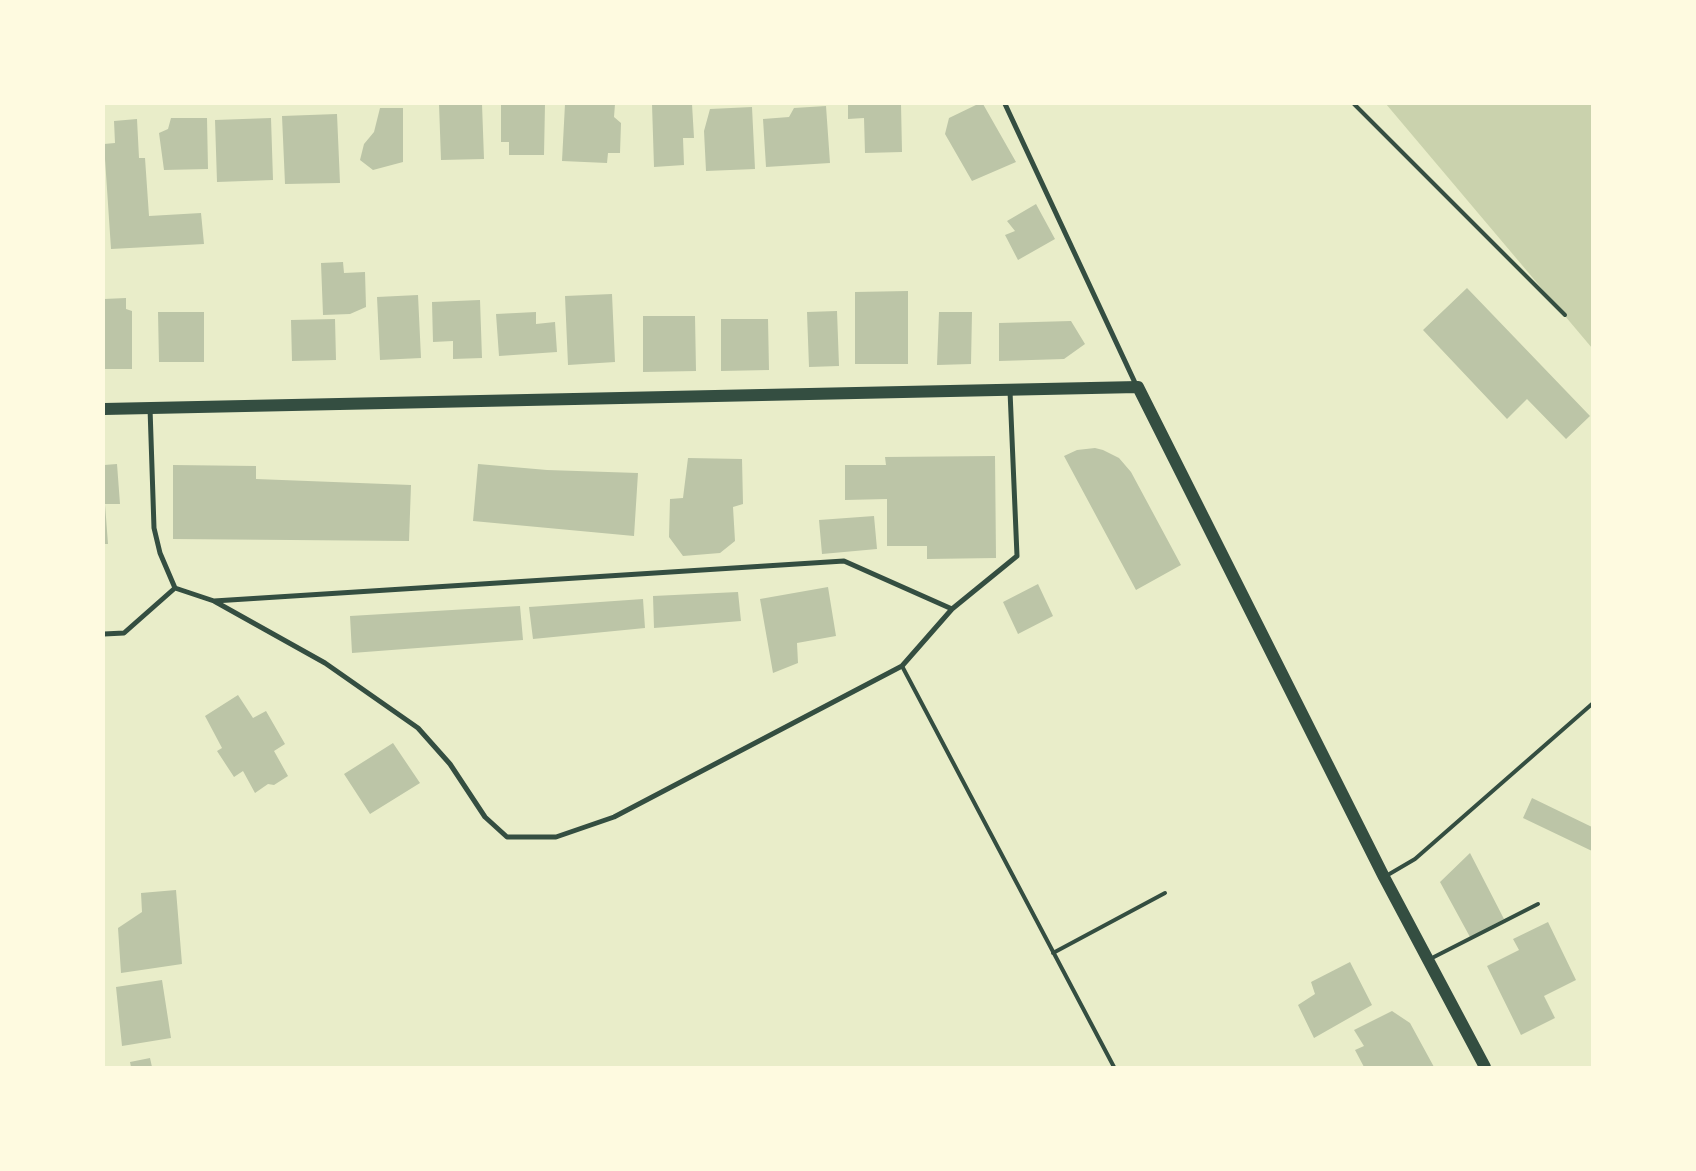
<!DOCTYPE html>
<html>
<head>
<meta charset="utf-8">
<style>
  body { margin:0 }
  #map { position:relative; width:1696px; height:1171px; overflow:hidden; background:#e9edc9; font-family:"PT Sans Narrow",sans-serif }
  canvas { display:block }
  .frame { position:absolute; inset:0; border:105px solid #fefae0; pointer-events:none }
</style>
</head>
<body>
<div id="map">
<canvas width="1696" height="1171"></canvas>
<div class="frame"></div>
</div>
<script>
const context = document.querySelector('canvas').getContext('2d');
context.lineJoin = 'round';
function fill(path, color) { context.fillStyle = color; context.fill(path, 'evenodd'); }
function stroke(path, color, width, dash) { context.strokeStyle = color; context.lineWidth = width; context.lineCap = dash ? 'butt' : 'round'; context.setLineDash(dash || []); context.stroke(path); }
fill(new Path2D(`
  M1386,104h206v244z`), '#cad2ad');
fill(new Path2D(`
  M439,104h43l2,55 -43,1z
  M501,104h44l-1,51h-35v-13h-8z
  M565,104h50l-1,13 7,6 -1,30h-12l-1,10 -45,-2z
  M652,104h40l2,34h-11l1,27 -30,2z
  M848,104h53l1,48 -37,1 -1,-35 -16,1z
  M978,104h5l33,58 -44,19 -27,-47 4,-16z
  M826,106l4,57 -64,4 -3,-48 26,-2 5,-9z
  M752,107l3,62 -49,2 -2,-40 6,-22z
  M380,108h23v54l-30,8 -13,-10 4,-16 10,-12z
  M337,114l3,69 -55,1 -3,-68z
  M171,118h36l1,51 -44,1 -5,-37 9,-4z
  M271,118l2,62 -56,2 -2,-62z
  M137,119l2,39h6l4,58 52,-3 3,31 -93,5 -7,-105 11,-1 -1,-22z
  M1036,204l19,35 -37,21 -13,-25 10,-4 -8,-10z
  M343,262l1,11 21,-1 1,35 -16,7 -27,1 -2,-52z
  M1467,288l123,128 -24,23 -39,-40 -20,20 -84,-89z
  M908,291v73h-53v-72z
  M612,294l3,68 -47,3 -3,-69z
  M418,295l3,63 -41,2 -3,-63z
  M126,298v11l6,2v58h-28v-70z
  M480,300l2,58 -29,1v-18l-20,1 -1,-40z
  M837,311l2,55 -30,1 -2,-55z
  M158,312h46v50h-45z
  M536,312v12l19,-2 2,30 -58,4 -3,-42z
  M939,312h33l-1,52 -34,1z
  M643,316h52l1,55 -53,1z
  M335,319l1,41 -44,1 -1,-41z
  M721,319h47l1,51 -48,1z
  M1071,321l14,23 -21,15 -65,2v-38z
  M1095,448l8,2 16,8 12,14 50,93 -45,25 -72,-134 13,-6z
  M995,456l1,102 -69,1v-13h-40v-47l-42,1v-35h41l-1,-8z
  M688,458l54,1 1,45 -10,3 2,34 -15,12 -37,3 -14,-19 1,-38 13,-1z
  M117,464l3,40h-15l3,40h-4v-79z
  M478,464l69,6 91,3 -4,63 -161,-15z
  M173,465l83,1v13l155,6 -2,56 -236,-2z
  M874,516l3,33 -55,5 -3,-34z
  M1038,584l15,32 -35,18 -15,-32z
  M828,587l8,49 -39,7 1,20 -25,10 -13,-74z
  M738,592l3,29 -87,7 -1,-32z
  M643,599l2,29 -112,11 -4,-32z
  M520,606l3,34 -171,13 -2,-37z
  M238,695l15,23 13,-7 19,33 -11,7 14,25 -14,9 -6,-1 -13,9 -12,-22 -9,6 -17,-26 5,-3 -17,-32z
  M393,743l27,40 -50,31 -26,-40z
  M1532,798l60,29v24l-69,-33z
  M1470,853l34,66 -34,18 -30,-55z
  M176,890l6,74 -61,9 -3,-45 24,-16 -1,-19z
  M1548,922l28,58 -32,16 11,22 -34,17 -34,-69 32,-16 -6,-11z
  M1350,962l22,43 -58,33 -16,-33 17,-11 -4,-12z
  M162,980l9,58 -49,8 -6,-59z
  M1392,1011l18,12 24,44h-70l-9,-17 9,-4 -10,-16z
  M150,1058l2,9h-21l-1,-5z`), '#bcc5a7');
stroke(new Path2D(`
  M1354,104l211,211
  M902,666l212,401
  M1386,876l29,-17 177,-155
  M1053,953l112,-60
  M1430,959l108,-55`), '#344e41', 4);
stroke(new Path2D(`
  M1005,104l132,283
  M150,408l4,120 6,25 15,35 39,13 630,-40 108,48
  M214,601l111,62 93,65 32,36 35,53 22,20h49l58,-20 288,-151 50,-57 65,-53 -7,-165
  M104,634l20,-1 51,-45`), '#344e41', 5);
stroke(new Path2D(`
  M104,409l1034,-22 246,490 101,190`), '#344e41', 12);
</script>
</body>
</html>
